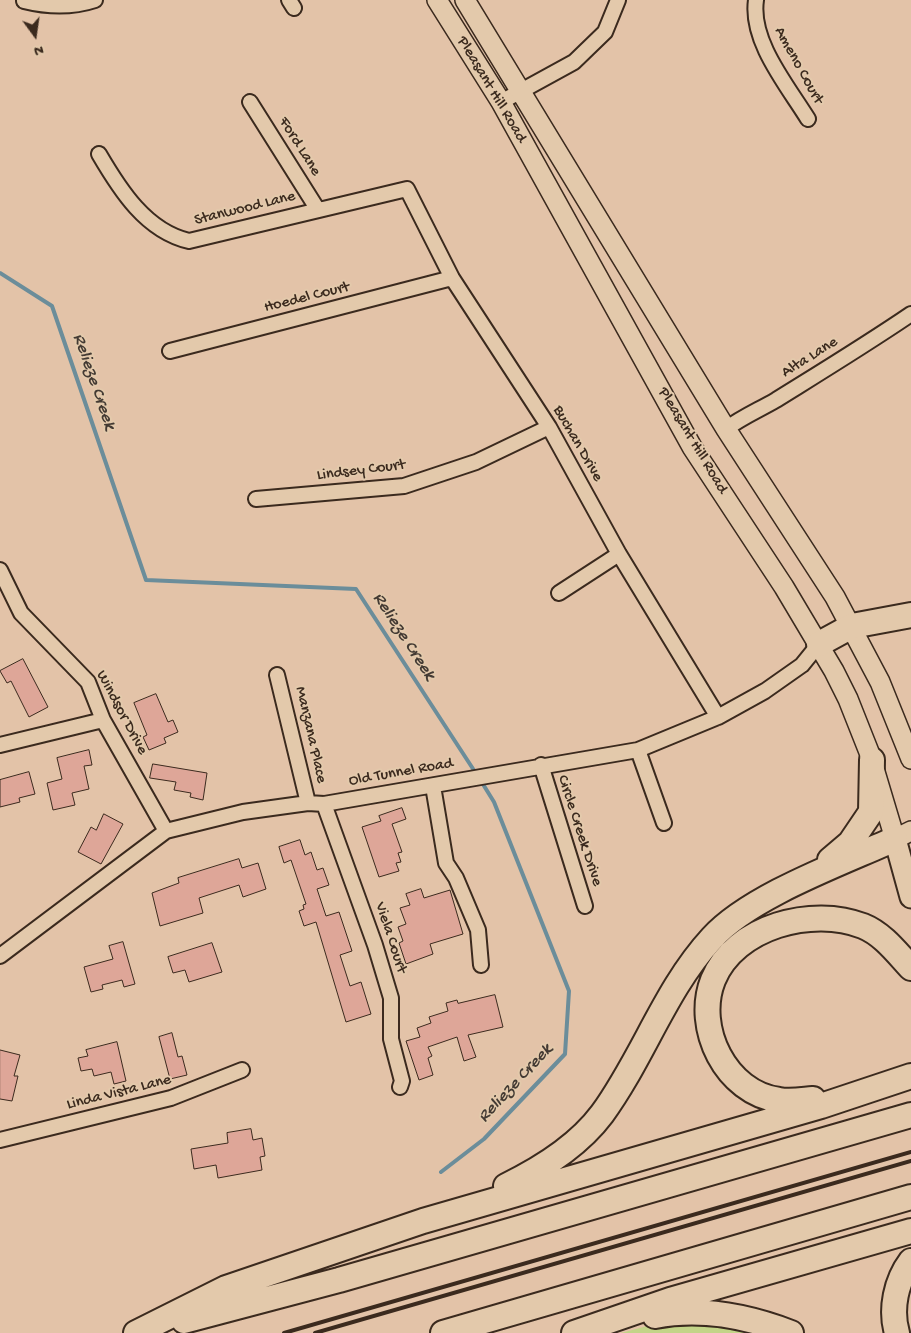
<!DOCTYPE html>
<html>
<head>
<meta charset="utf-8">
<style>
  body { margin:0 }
  #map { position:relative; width:911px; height:1333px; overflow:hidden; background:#e3c3a8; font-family:"Gochi Hand",sans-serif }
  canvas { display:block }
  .north { position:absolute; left:10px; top:10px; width:50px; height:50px; -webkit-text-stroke:4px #e3c9ab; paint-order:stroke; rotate:166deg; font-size:14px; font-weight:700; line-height:20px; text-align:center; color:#3b2a1e }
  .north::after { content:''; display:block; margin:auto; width:18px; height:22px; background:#3b2a1e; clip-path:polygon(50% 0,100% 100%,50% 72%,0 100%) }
</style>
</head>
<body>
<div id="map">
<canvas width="911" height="1333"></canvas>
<div class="north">N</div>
</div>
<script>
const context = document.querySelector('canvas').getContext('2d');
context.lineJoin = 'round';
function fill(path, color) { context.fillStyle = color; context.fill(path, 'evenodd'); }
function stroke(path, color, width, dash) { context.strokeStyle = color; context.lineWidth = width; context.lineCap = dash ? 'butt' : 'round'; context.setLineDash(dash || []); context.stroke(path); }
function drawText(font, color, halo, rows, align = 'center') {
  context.font = font + ' "Gochi Hand",sans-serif'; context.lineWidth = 4; context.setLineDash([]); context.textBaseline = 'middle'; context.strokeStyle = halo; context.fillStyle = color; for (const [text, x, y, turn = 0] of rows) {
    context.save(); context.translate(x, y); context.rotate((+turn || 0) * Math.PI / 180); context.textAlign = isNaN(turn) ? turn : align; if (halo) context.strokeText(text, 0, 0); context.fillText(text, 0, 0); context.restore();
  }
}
fill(new Path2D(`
  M698,1320l69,13h-146l30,-8z`), '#c3d488');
stroke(new Path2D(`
  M0,273l52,33 94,274 210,9 121,186
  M441,1172l43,-33 81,-85 4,-63 -75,-189 -13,-21`), '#6b8d9a', 4);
const building = new Path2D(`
  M23,659l25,48 -19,10 -18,-36 -4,2 -7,-12z
  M156,694l12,28 5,-2 5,12 -14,6 2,5 -17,7 -6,-13 4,-2 -13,-32z
  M89,750l3,15 -8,1 5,23 -17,4 3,12 -22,5 -6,-27 15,-4 -5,-21z
  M153,764l54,9 -4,27 -13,-3 1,-4 -17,-3 2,-8 -26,-4z
  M29,772l6,22 -16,4 1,4 -20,5v-27z
  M402,808l4,11 -14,5 10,28 -4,1 3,9 -5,1 3,8 -20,6 -17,-50 19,-6 -2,-5z
  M104,814l19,10 -22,40 -23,-12 13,-25 5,3z
  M300,840l5,15 6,-3 6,18 6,-2 6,17 -12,4 9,27 13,-4 13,39 -12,4 10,31 11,-4 10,32 -25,8 -30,-100 -12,4 -5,-15 5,-2 -1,-4 3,-1 -15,-44 -7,3 -5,-16z
  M239,859l3,9 16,-5 8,26 -23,8 -4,-12 -40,13 4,15 -43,13 -8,-33 27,-10 -1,-5z
  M421,889l3,9 26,-8 13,44 -33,10 3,10 -27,10 -7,-21 4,-2 -5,-14 8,-3 -6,-16 10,-3 -4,-11z
  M123,942l12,42 -11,3 -2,-7 -20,5 1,4 -12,3 -7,-25 29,-8 -4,-13z
  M212,943l10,29 -33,10 -4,-12 -12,3 -5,-16z
  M495,995l8,32 -35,8 8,22 -12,4 -7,-24 -29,10 4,9 -4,2 5,17 -14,5 -13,-39 14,-4 -3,-9 14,-5 -2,-6 19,-6 -2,-8 11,-3 1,3z
  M172,1033l6,24 4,-1 5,19 -17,4 -11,-42z
  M117,1042l9,39 -12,3 -3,-12 -17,4 -2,-7 -11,2 -3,-13 10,-2 -2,-6z
  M0,1050l20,5 -6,21h4l-6,25 -12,-2z
  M251,1129l2,11 9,-2 3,18 -5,1 2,13 -44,8 -2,-13 -22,4 -3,-20 37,-6 -1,-10z`);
fill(building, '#dea698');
stroke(building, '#3b2a1e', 1);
const minor = new Path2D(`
  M289,0l5,8
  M756,0c-6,41 31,85 52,119
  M24,1c24,6 47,7 71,-1
  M250,102l68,108
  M501,102l73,-40 31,-30 13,-32
  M99,154c21,36 47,77 90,87l218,-52 45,89 97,149 70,127 99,163
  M170,351l282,-73
  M726,429c16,-12 33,-19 50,-29 45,-28 91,-56 135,-86
  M256,499l148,-13 72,-24 73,-35
  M0,570l21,43 67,69 15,38 63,111
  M559,593l60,-39
  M277,675l31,128
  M0,745l103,-25
  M638,750l26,73
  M541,765l44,141
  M433,786l13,77 10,15 22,52 3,35
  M324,804l51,141 16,53v41l11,42 -2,6
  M0,956l166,-125 77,-19 65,-9 16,1 314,-54 80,-33 47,-26 37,-26 17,-21
  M0,1140l171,-42 71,-28`);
const secondary = new Path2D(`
  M437,0l64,102 191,345 92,140 50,84 14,28 21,53 26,87
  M465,0l261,429 109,168 45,85 31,77
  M895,839l16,-8`);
const primary = new Path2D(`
  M895,839l16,58`);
const motorway = new Path2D(`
  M819,644l33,-18 59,-11
  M830,860l20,-17 21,-31 1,-52
  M813,1099c-12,1 -23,3 -34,1 -53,-7 -85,-72 -66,-120 22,-54 100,-74 150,-54 20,8 34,27 48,42
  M506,1186c35,-17 72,-40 96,-72 41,-56 63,-125 110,-176 38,-42 130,-75 183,-99
  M655,1316c47,-9 92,0 136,17
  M184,1321l155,-41 572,-165
  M136,1333l90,-45 197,-67 398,-115 90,-30
  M443,1333l468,-136
  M574,1333l96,-33 241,-69
  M897,1333c-7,-24 -1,-52 14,-72`);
stroke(minor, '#3b2a1e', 18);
stroke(secondary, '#3b2a1e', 22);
stroke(primary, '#3b2a1e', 25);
stroke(motorway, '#3b2a1e', 28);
stroke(minor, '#e3c9ab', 14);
stroke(secondary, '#e3c9ab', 19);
stroke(primary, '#e3c9ab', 21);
stroke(motorway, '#e3c9ab', 24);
stroke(new Path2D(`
  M284,1333l627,-181
  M315,1333l596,-172`), '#3b2a1e', 4);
drawText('16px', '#3b2a1e', '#e3c9ab', [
  ["Ameno Court",798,66,61],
  ["Pleasant Hill Road",491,90,59],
  ["Ford Lane",299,147,58],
  ["Stanwood Lane",245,209,-14],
  ["Hoedel Court",307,298,-14],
  ["Alta Lane",810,358,-32],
  ["Pleasant Hill Road",692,441,59],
  ["Buchan Drive",577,444,60],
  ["Lindsey Court",361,471,-7],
  ["Windsor Drive",121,713,62],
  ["Manzana Place",310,735,77],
  ["Old Tunnel Road",401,773,-10],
  ["Circle Creek Drive",579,831,72],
  ["Viela Court",390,938,72],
  ["Linda Vista Lane",119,1093,-14]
]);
drawText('italic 18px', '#433a33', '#e3c9ab', [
  ["Relieze Creek",93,382,71],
  ["Relieze Creek",403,637,57],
  ["Relieze Creek",516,1084,-47]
]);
</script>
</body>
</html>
